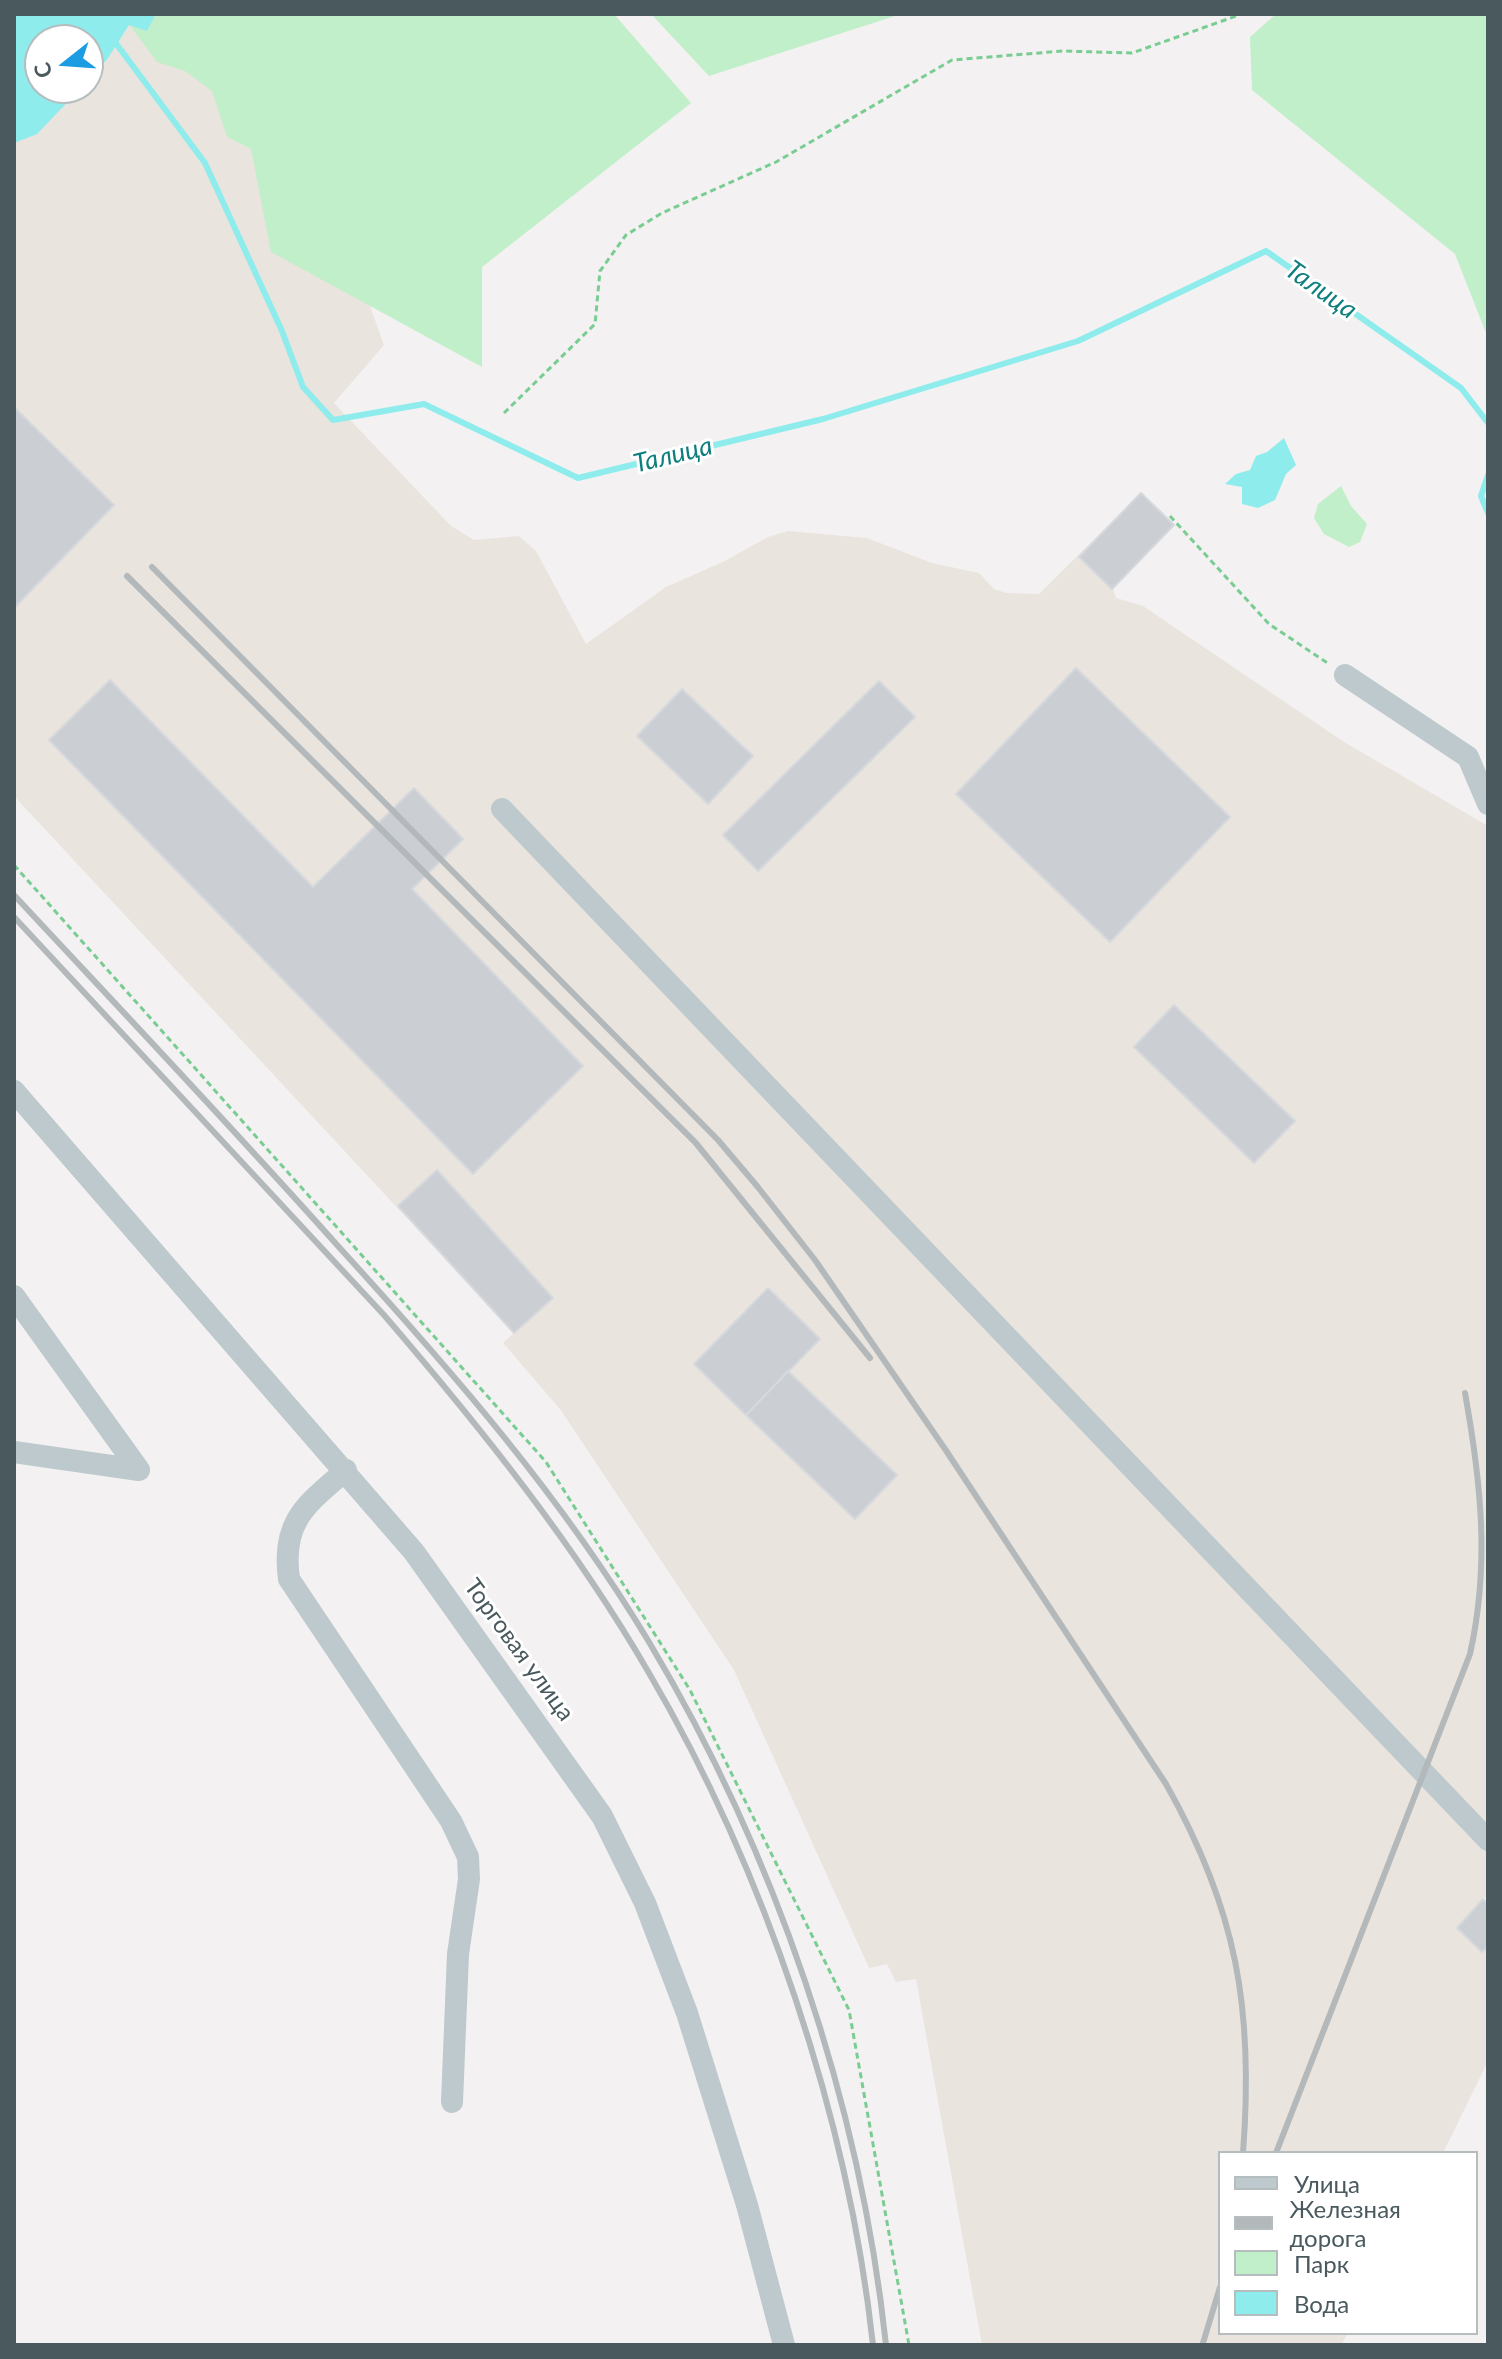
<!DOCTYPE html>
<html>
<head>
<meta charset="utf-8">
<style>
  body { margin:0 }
  #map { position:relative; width:1502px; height:2359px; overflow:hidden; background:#f3f1f1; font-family:Lato,sans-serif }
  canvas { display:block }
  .frame { position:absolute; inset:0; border:16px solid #49595e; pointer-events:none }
  .legend { position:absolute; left:1218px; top:2151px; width:260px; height:184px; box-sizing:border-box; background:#fff; border:2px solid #b6bdbf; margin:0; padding:10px 14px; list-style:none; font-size:24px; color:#49595e }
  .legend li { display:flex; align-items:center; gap:16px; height:40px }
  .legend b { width:40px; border:2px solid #b6bdbf }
  .north { position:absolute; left:24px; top:24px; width:80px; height:80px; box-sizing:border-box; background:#fff; border:2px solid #b6bdbf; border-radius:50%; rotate:253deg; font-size:22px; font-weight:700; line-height:32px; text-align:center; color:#49595e }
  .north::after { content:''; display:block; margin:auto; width:28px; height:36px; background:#1b9ce3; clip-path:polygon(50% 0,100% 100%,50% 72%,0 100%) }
</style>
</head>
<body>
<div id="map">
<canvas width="1502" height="2359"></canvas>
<div class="frame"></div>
<ul class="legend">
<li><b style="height:10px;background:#bdc9cd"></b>Улица</li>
<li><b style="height:10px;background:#b3b8bb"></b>Железная дорога</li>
<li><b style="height:22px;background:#c1efc9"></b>Парк</li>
<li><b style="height:22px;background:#8eecec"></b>Вода</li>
</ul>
<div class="north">С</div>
</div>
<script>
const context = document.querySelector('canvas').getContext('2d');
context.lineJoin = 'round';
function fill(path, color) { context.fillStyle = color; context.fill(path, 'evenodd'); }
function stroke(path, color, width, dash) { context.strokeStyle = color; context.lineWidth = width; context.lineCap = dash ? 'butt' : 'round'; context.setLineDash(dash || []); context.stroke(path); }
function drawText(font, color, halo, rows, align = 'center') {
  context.font = font + ' Lato,sans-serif'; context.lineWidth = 6; context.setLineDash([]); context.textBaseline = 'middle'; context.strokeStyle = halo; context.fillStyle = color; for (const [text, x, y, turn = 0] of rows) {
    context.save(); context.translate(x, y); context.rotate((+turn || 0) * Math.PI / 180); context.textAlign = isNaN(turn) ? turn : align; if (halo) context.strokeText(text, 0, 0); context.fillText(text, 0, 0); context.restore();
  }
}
fill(new Path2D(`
  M14,14h214l137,278 19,53 -50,58 117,123 23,14 45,-4 17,15 50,93 80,-57 59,-26 43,-24 20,-6 79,7 65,25 47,10 15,16 12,4 33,1 102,-101 33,32 -61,64 3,9 27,8 201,136 144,84v1068l-31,34 25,24 6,-6v115l-45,92h-223v180h128l-7,12h-359l-66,-366 -20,3 -9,-18 -18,4 -135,-298 -174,-261 -57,-66 11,-10 -500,-537zM40,40h48v48h-48z`), '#eae4de');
fill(new Path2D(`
  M156,14h458l77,89 -209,164v100l-211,-115 -20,-103 -24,-12 -15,-46 -27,-20 -28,-9 -28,-38 18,7z
  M651,14h250l-192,62z
  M1276,14h212v324l-33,-84 -203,-164 -2,-53z
  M1341,486l10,20 16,18 -7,18 -11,5 -25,-13 -10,-16 4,-14z`), '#c1efc9');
fill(new Path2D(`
  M14,14h142l-9,17 -18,-6 -21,33 -20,23v-41h-48v48h41l-44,46 -23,9z
  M1284,438l12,27 -10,9 -11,26 -17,8 -16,-4v-17l-17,-3 11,-10 14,-4 6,-14 11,-4z`), '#8eecec');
stroke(new Path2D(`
  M112,38l93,125 77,168 21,56 30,33 91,-16 154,74 245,-59 255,-78 188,-90 195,137 27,35
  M1488,475l-7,21 7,17`), '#8eecec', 6);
const building = new Path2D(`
  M14,407l100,98 -100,103z
  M1141,493l33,32 -62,64 -33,-32z
  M1076,668l154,149 -120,125 -154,-148z
  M110,680l203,207 101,-99 49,51 -51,50 171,177 -110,108 -424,-434z
  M879,681l36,36 -157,154 -35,-36z
  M682,689l71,67 -45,48 -71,-68z
  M1174,1005l121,116 -41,42 -120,-116z
  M437,1170l116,128 -39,35 -116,-127z
  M768,1288l52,51 -74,76 -52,-51z
  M788,1371l109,104 -42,44 -109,-104z
  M1483,1899l5,5v42l-6,6 -25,-24z`);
fill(building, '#cbcfd3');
stroke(building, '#d5d8dc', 2);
stroke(new Path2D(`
  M504,413l91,-89 5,-53 26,-36 36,-22 114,-51 176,-102 111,-9 69,2 110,-39
  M1170,516l99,108 60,40
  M14,865l532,597 144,228 159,320 60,335`), '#79cd92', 3, [6, 4]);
stroke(new Path2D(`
  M1345,675l123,82 20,47
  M502,809l986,1031
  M14,1091l400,461 188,264 43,87 42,110 60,192 37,140
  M14,1296l125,174 -125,-18
  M346,1470c-40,35 -65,51 -57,109l162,242 17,36 1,22 -11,75 -6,148`), '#bdc9cd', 22);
stroke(new Path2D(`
  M152,567l566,573 39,46 58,74 130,189 221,335c71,126 88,226 77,369
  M127,576l568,566 175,216
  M14,895c108,116 218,232 324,351 113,124 224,251 311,396 126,211 211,459 237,703
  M14,917l370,398c97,113 191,230 265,358 116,198 199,444 224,672
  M1276,2153l194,-499c20,-89 11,-172 -5,-261
  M1203,2343l17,-56`), '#b3b8bb', 6);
drawText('24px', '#49595e', '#fff', [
  ["Торговая улица",519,1650,54]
]);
drawText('italic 26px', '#0f7e7e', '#fff', [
  ["Талица",1321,290,35],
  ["Талица",673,455,-14]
]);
</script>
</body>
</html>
